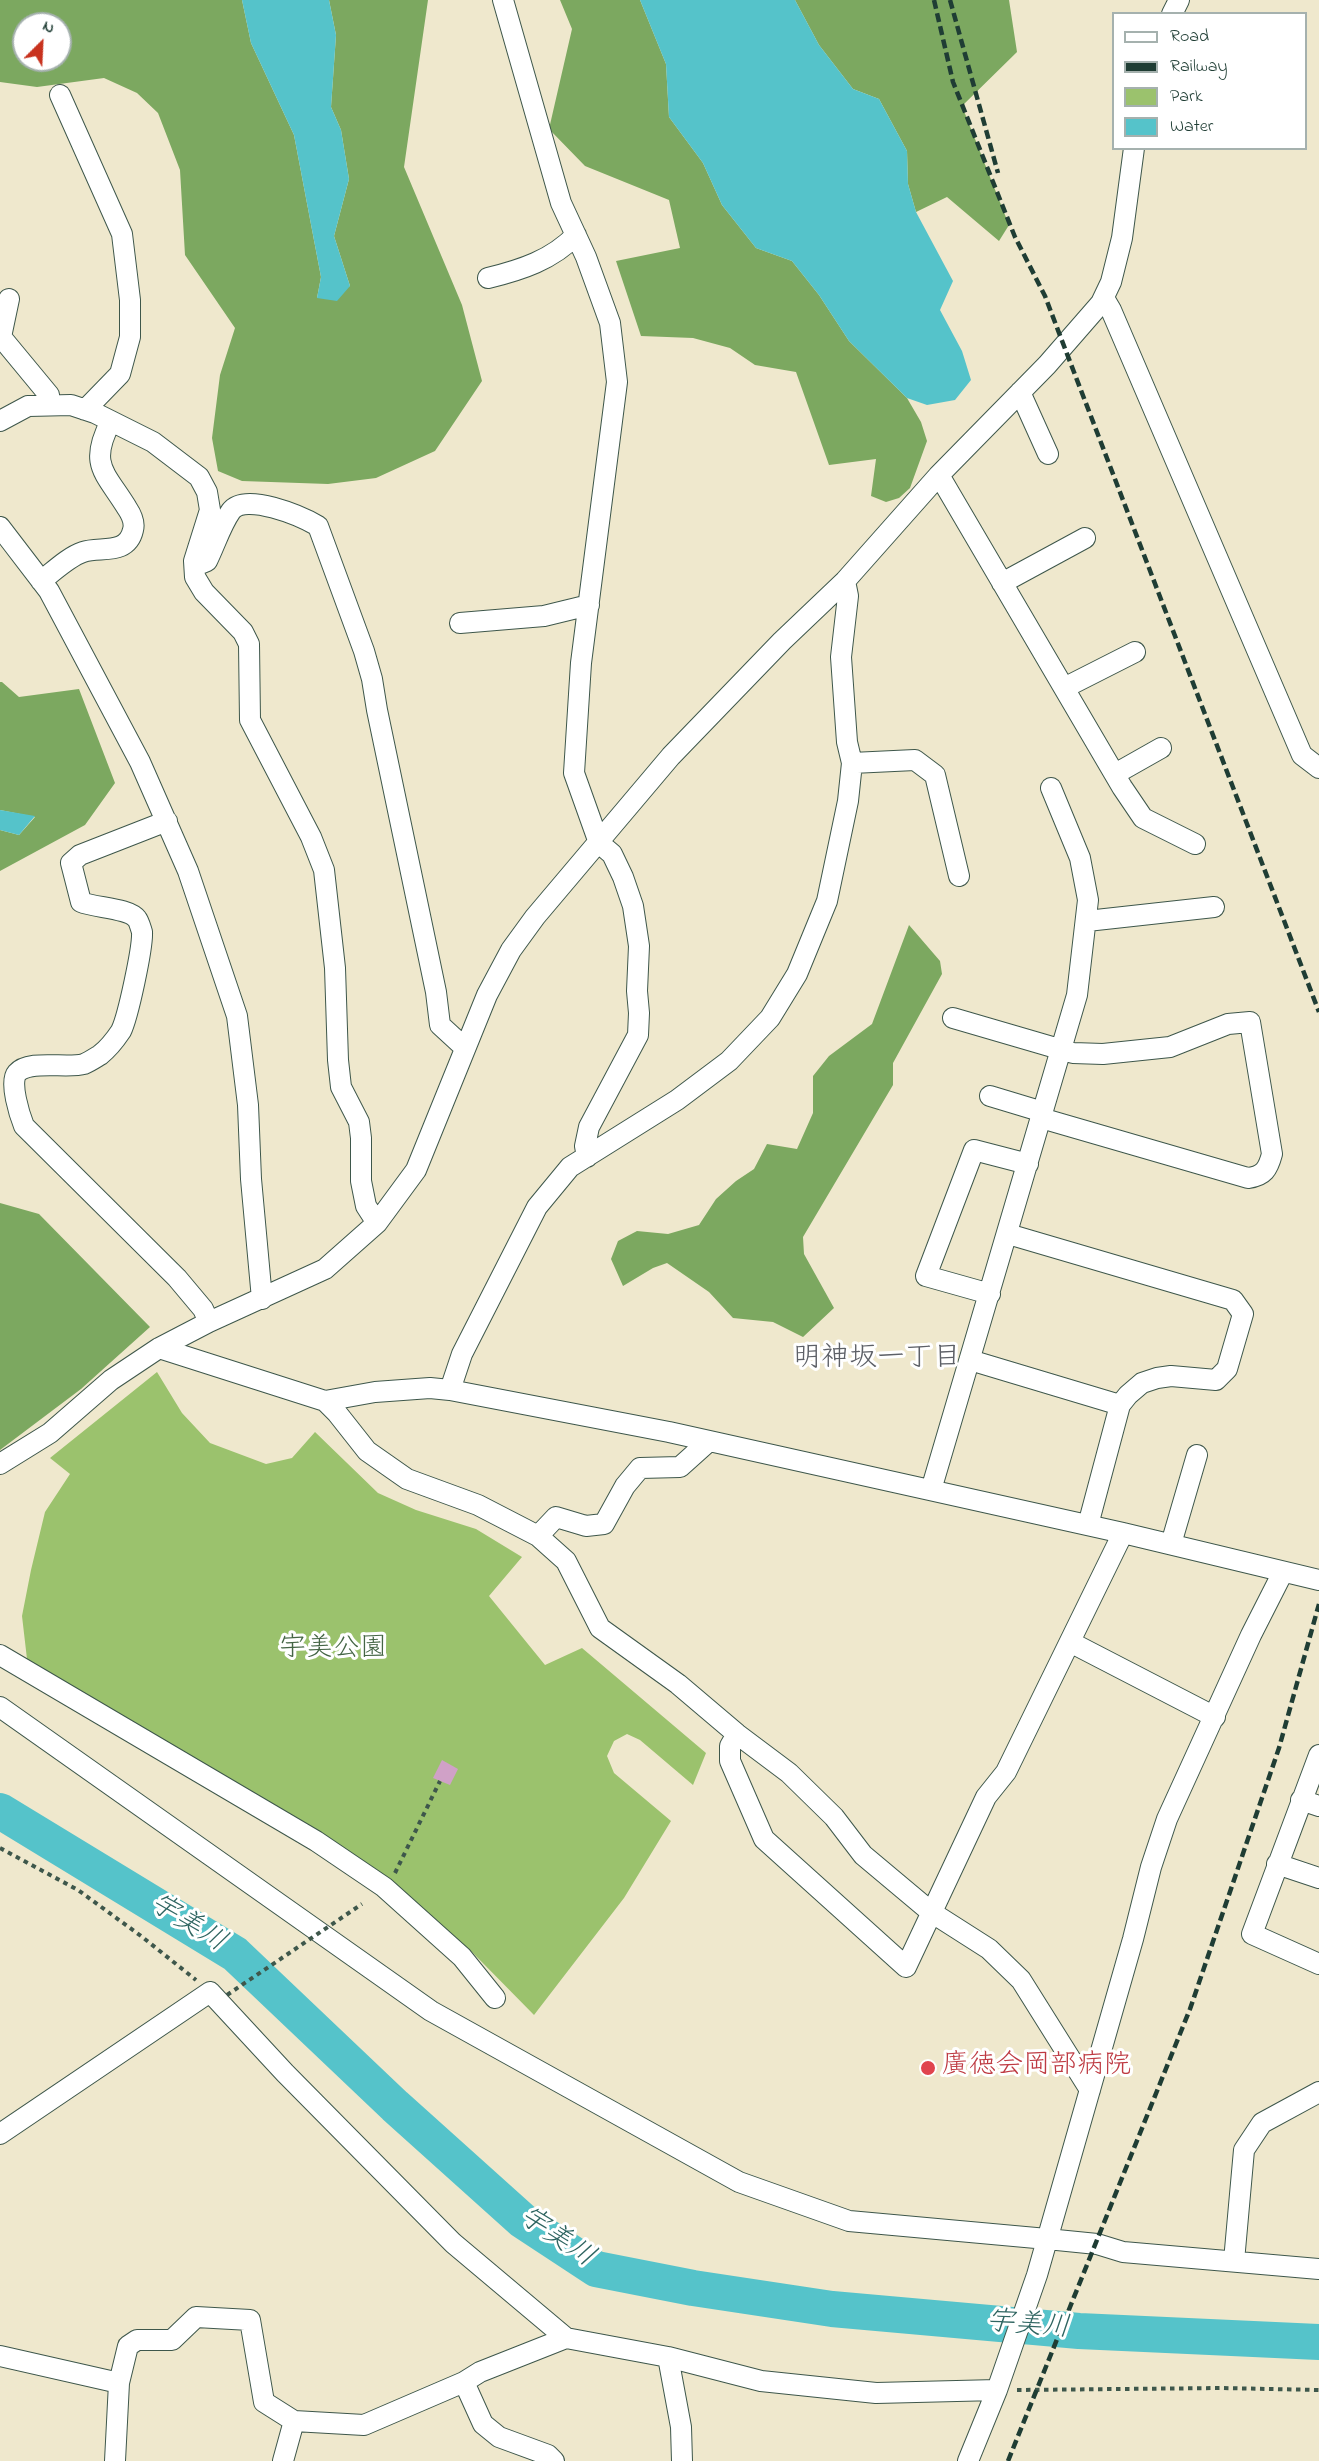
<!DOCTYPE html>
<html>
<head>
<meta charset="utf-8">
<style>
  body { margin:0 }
  #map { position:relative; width:1319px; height:2461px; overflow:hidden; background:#efe8cd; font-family:"Indie Flower",sans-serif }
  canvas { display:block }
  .legend { position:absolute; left:1112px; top:12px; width:195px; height:138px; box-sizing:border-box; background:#fff; border:2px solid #a5b1ae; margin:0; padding:8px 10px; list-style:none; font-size:18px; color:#1f3d34 }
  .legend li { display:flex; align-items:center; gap:12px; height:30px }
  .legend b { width:30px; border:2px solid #a5b1ae }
  .north { position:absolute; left:12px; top:12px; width:60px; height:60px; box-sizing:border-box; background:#fff; border:2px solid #a5b1ae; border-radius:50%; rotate:24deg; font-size:16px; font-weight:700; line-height:24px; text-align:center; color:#1f3d34 }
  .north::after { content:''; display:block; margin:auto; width:21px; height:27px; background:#c8321e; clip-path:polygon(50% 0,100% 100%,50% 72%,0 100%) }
</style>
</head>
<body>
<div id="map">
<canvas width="1319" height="2461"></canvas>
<ul class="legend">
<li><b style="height:8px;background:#fff"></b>Road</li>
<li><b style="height:8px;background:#1f3d34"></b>Railway</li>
<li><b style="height:16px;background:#9bc26d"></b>Park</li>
<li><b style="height:16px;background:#55c3ca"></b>Water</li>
</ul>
<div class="north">N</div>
</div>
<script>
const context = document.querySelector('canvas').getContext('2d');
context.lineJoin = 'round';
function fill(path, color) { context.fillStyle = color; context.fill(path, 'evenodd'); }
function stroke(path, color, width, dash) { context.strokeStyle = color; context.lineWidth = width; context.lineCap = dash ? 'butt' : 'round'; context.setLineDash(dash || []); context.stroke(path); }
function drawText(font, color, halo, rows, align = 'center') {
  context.font = font + ' "Indie Flower","Klee One",sans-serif'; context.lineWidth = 6; context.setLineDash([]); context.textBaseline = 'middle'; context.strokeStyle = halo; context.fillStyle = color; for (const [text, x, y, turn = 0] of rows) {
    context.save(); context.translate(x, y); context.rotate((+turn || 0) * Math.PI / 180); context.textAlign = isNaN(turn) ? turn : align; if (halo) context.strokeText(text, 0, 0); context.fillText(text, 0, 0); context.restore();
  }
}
fill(new Path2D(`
  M157,1372l25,41 28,30 56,21 26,-6 23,-26 63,61 38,17 60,19 46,28 -33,39 56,69 37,-17 124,105 -13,32 -53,-45 -13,-6 -13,7 -7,15 7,17 57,48 -47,77 -90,117 -62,-63 -83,-72 -101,-65 -261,-156 -5,-43 9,-46 14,-58 25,-38 -20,-16z`), '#9bc26d');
fill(new Path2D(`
  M0,0h242l9,43 43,92 27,142 -4,21 33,-12 -16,-50 15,-57 -8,-49 -10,-23 5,-72 -7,-35h99l-24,167 58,138 20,76 -47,70 -59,27 -48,6 -86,-3 -24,-10 -6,-33 8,-63 15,-47 -50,-73 -5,-85 -22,-57 -21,-20 -33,-15 -67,9 -37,-5zM24,24h36v36h-36z
  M560,0h80l26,64 3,53 34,46 19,42 34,43 36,13 27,34 30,46 58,57 14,24 6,19 -17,47 -11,10 -13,4 -15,-6 5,-37 -47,6 -33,-93 -41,-7 -25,-17 -37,-10 -52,-2 -25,-75 64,-13 -11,-48 -84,-34 -36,-37 23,-100z
  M795,0h214l8,52 -55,54 47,119 -10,16 -52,-44 -31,15 -8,-28 -1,-33 -28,-52 -26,-10 -34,-44z
  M0,682h2l17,15 60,-8 36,94 -30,42 -85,46v-41l19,5 16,-18 -35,-7z
  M909,925l31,36 2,13 -49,89v22l-90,152 1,17 30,54 -31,29 -30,-15 -40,-4 -24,-26 -42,-29 -14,5 -30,18 -12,-27 7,-18 19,-10 31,3 31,-9 17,-26 20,-18 18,-12 13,-25 30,5 16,-36v-37l16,-20 43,-32z
  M0,1203l39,11 111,113 -69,62 -81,61z`), '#7ca860');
fill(new Path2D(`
  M242,0h87l7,35 -5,72 10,23 8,49 -15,57 16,50 -13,15 -20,-3 4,-21 -27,-142 -43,-92z
  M640,0h155l24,45 34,44 26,10 28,52 1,33 8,28 37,69 -13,29 22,41 9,29 -16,20 -28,5 -20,-7 -58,-57 -30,-46 -27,-34 -36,-13 -34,-43 -19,-42 -34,-46 -3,-53z
  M0,810l35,6 -16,19 -19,-5z`), '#55c3ca');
stroke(new Path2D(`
  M0,1811l235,143 160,152 128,115 73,48 97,19 139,21 247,22 240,11`), '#55c3ca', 36);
fill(new Path2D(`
  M442,1760l16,9 -8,16 -17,-7z`), '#d0a1c7');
const minor = new Path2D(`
  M503,0l58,203 25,54 24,66 7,59 -36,281 -7,110 25,70 13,11 11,23 10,29 6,40 -2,45 2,22 -1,22 -49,92 -4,19 2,11
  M1172,14l7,-14
  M60,95l62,139 8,66v37l-10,37 -35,36
  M488,278c33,-8 64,-18 88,-43
  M1104,298l7,12 191,445 17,13
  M9,299l-8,38 48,58 1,10
  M1020,392l28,62
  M0,421l28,-15 43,-1 24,8 58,29 46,35 8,15 3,18 -16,51 1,16 9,15 39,40 6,12 1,76 61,117 13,33 11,98 3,92 3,27 18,35 2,16v43l5,25 11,17
  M939,475l183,312 21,31 52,26
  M0,527l49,64 91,171 48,109 49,145 11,89 3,74 11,120
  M195,566l12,-5c8,-16 14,-36 24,-50 14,-19 70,5 87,15l46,125 8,28 5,31 59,282 4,33 25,23
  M41,581c12,-9 27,-24 42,-29 17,-6 44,4 50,-22 2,-7 -2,-16 -6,-22 -22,-36 -39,-43 -16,-87
  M1002,583l83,-45
  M460,623l84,-7 45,-11
  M1064,688l71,-36
  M852,763l63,-3 20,15 24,101
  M1115,774l46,-26
  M167,821l-87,34 -9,8 10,39c14,6 48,6 56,17 2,2 4,10 5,13 1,15 -14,85 -21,99 -6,9 -12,17 -21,24 -5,3 -11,7 -16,9 -17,5 -55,-5 -67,9 -8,9 3,43 7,53l153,152 26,31 6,13
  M1087,921l127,-14
  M953,1018l120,35 30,1 67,-7 58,-23 22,-2 22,132c-4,15 -8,22 -24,24l-207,-60
  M990,1096l53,16
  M1008,1234l225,66 10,14 -16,55 -11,11 -45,-4 -14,2 -15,5 -14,12 -8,10 -32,120
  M990,1294l-64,-18 48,-126 54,14
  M159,1348l166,53 50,-9 55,-4 20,2 219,42 454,101 196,47
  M970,1360l150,45
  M450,1390l12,-36 75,-147 33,-40 107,-67 52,-39 41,-43 27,-44 30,-73 21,-100 4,-38 -5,-21 -6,-85 7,-61 -3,-15
  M325,1401l12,12 30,38 40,28 71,26 60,31 28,25 34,67 78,56 59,50 52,39 45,44 29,38 68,57 58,37 32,31 69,110
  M0,1464l50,-31 61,-53 48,-32 50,-26 116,-53 52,-46 39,-53 71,-175 24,-45 24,-33 136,-161 111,-115 63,-60 94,-106 108,-110 54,-62 10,-21 11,-44 12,-90
  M931,1490l146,-495 11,-95 -8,-42 -29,-70
  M538,1536l18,-19 30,9 18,-2 21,-38 15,-18 40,-1 29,-26
  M1171,1544l26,-89
  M1070,1642l145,75
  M0,1655l316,186 68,46 78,70 33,41
  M0,1707l431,304 308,171 110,39 198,18 50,5 26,8 196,17
  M737,1734l-7,12v15l34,78 142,128 80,-170 20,-25 117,-239
  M1319,1755l-67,179 67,30
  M1301,1800l18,6
  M1277,1864l42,14
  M0,2134l210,-142 75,81 168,170 113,95 102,19 93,24 115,12 121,-3
  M1234,2261l10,-111 18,-27 57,-31
  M0,2356l119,27
  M668,2357l13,70 1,34
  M464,2382l19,42 16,13 49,18 6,6
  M115,2461l4,-78 9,-37 9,-6h35l24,-23 54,3 14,82 30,19 70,4 100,-43 16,-10 86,-34
  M283,2461l11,-40
  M968,2461l29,-71 40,-115 96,-336 18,-72 16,-48 84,-184 32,-63`);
stroke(minor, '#3e574b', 22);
stroke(new Path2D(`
  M0,1848l78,42 63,46 55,44
  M395,1873l45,-92
  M1017,2390l205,-2 97,2`), '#3e574b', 4, [4.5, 4.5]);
stroke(minor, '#fff', 20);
stroke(new Path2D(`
  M934,0l19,82 62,155 30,59 19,50 255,666
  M950,0l48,173
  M1008,2461l182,-452 89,-261 40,-144`), '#1f3d34', 4.5, [9, 4.5]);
stroke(new Path2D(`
  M227,1995l135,-91`), '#3e574b', 4, [4.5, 4.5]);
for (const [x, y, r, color] of [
  [928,2068,8,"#e0444e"]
]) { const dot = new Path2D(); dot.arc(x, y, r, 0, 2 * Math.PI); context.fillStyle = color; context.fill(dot); stroke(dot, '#fff', 2); }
drawText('27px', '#446545', '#fff', [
  ["宇美公園",333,1651]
]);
drawText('27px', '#be3a42', '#fff', [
  ["廣徳会岡部病院",942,2068]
], 'left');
drawText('28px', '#5d6067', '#fff', [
  ["明神坂一丁目",877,1360]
]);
drawText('italic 28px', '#2f6561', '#fff', [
  ["宇美川",187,1925,32],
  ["宇美川",556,2239,34],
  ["宇美川",1028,2327,5]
]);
</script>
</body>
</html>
